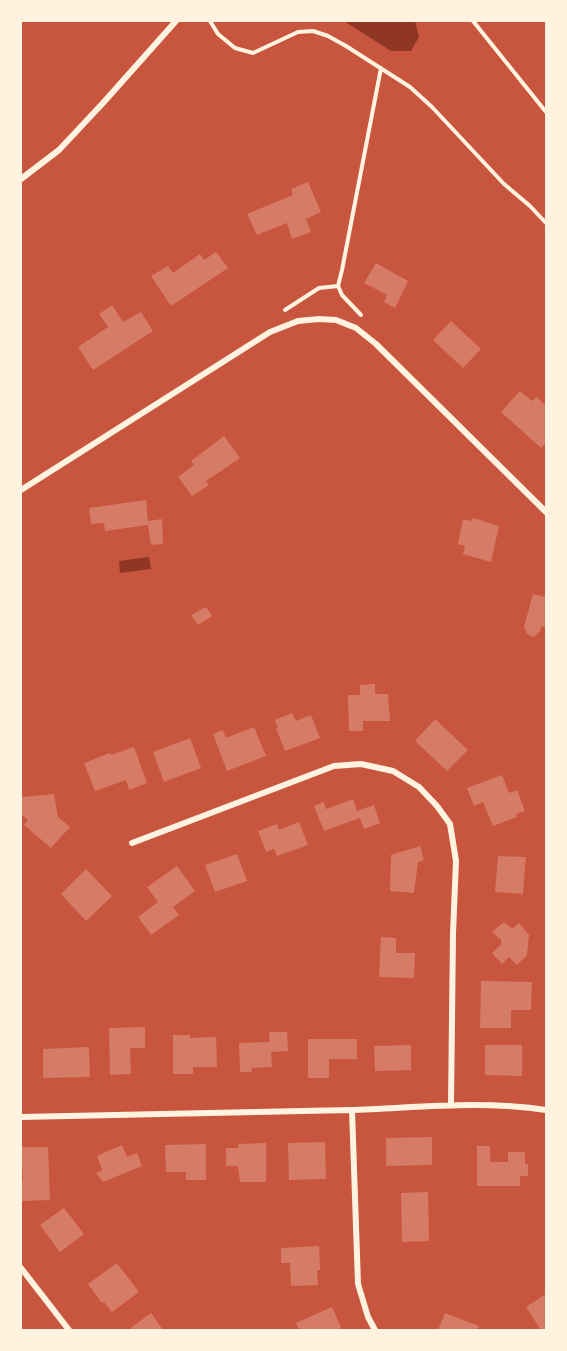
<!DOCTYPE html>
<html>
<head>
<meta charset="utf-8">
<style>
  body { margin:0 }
  #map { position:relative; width:567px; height:1351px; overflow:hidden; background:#c8553d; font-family:"Asap Condensed",sans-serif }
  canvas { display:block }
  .frame { position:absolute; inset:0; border:22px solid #fff3e0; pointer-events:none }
</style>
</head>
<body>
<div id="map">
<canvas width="567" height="1351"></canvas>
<div class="frame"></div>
</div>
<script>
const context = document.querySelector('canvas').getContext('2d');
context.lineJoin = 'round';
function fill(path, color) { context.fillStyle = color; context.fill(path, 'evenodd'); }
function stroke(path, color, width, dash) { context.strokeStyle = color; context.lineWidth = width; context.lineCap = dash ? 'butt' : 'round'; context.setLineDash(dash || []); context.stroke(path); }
fill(new Path2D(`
  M344,21h71l4,16 -8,14h-20z
  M149,557l2,12 -31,4 -1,-12z`), '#8f3625');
fill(new Path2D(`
  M308,182l13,30 -15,7 5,13 -19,7 -5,-16 -30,12 -10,-21 46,-19 -2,-6z
  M216,252l12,16 -57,38 -20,-30 17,-10 5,7 27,-19 4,6z
  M376,263l32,18 -13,27 -11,-6 3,-7 -23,-12z
  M112,305l11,17 18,-10 12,19 -60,39 -15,-23 30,-20 -9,-13z
  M451,321l30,28 -18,19 -30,-28z
  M520,391l12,10 5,-4 9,9v37l-5,5 -40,-36z
  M224,436l16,22 -34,23 3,4 -17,11 -14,-19 16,-12 -3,-4z
  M146,500l2,21 14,-2 1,25 -12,1 -3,-20 -43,6 -1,-8 -13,1 -2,-16z
  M473,518l26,8 -8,36 -28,-8 2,-8 -7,-2 5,-25 8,2z
  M533,594l13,3v30l-5,-1 -1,5 -6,6 -7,-3 -3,-7z
  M206,607l6,9 -14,9 -7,-10z
  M375,684v10h13l2,27h-27v10h-14l-1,-36h12v-10z
  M292,713l4,8 15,-6 9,23 -35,13 -9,-23h2l-3,-8z
  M435,719l33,31 -21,21 -32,-30z
  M254,727l12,29 -39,15 -14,-37 10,-4 3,8z
  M190,738l11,30 -37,14 -11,-30z
  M134,747l13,36 -18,7 -3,-10 -31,11 -11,-28 26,-10 1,2z
  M502,775l7,18 8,-3 8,21 -9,3 1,3 -24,9 -10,-24 -9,4 -7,-18z
  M54,794l4,23 12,10 -19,21 -27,-23 4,-5 -7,-6v-17z
  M353,799l4,12 17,-6 6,18 -16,6 -4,-11 -36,13 -10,-25 10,-4 2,7z
  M299,822l9,23 -31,11 -3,-7 -8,3 -8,-21 19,-7 2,6z
  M420,846l4,14 -6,2 -4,31 -24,-2 1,-36z
  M237,854l10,27 -32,11 -10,-27z
  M498,856l28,1 -3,37 -28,-2z
  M177,866l18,25 -22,16 6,8 -28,20 -13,-18 20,-15 -11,-15z
  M86,869l26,27 -26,25 -25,-27z
  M504,922l8,7 7,-6 10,12 -2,20 -10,10 -8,-8 -7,7 -10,-11 9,-8v-5l-9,-8z
  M381,937l15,1v15h19l-1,25 -35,-1z
  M481,981l51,1 -1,28h-20v18h-31z
  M145,1027v21h-15l1,26 -21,1 -1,-47z
  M269,1032h18l1,19 -17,1 1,15 -21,1 1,4h-12l-1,-29 31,-1z
  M173,1035h17v3l26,-1 1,30h-24v7h-20z
  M308,1039h49v20h-28v19h-21z
  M411,1045v25l-36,1 -1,-25z
  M485,1045h37v31l-37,-1z
  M89,1047l1,30 -47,1v-29z
  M432,1137v28l-46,1v-28z
  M325,1142l1,37 -37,1 -1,-37z
  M266,1143v39h-26l-2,-16h-12v-18h12v-4z
  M206,1144v36h-20v-8h-20l-1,-27z
  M122,1145l5,12 10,-4 5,13 -39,16 -7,-9 6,-3 -5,-14z
  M477,1146h13v16h18v-10h17v12h3v12h-8v10h-43z
  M21,1147h27l2,53 -29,1v-20h2z
  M428,1192l1,49 -27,1 -1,-49z
  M64,1208l20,26 -24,18 -20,-27z
  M319,1246l1,24h-3l1,15 -27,1 -1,-23h-9v-15z
  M117,1263l22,29 -27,20 -8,-10 -2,1 -14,-19z
  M546,1294v36h-5l-15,-23z
  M332,1307l10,23h-43l-3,-7z
  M151,1313l12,17h-35z
  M445,1313l34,13 -2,4h-39z`), '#d67c66');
stroke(new Path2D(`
  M210,21l8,13 17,14 18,5 45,-21 15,-1 15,5 18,10 64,41 22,20 72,77 26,22 16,17
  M473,21l73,91
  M285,310l34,-22 19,-2
  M361,315l-19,-20 -4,-9 4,-16 39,-202`), '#fff3e0', 4);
stroke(new Path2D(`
  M21,179l38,-29 44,-47 73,-82
  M21,490l249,-158 28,-11 21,-2 17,1 20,8 20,16 170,168
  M132,843l202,-77 27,-2 32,7 26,16 18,19 13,18 6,37 -3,72 -2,171
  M352,1110l6,174 10,33 7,13
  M21,1117c110,-3 219,-4 329,-7 66,-2 129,-10 196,0
  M21,1268l48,62`), '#fff3e0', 6);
</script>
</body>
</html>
